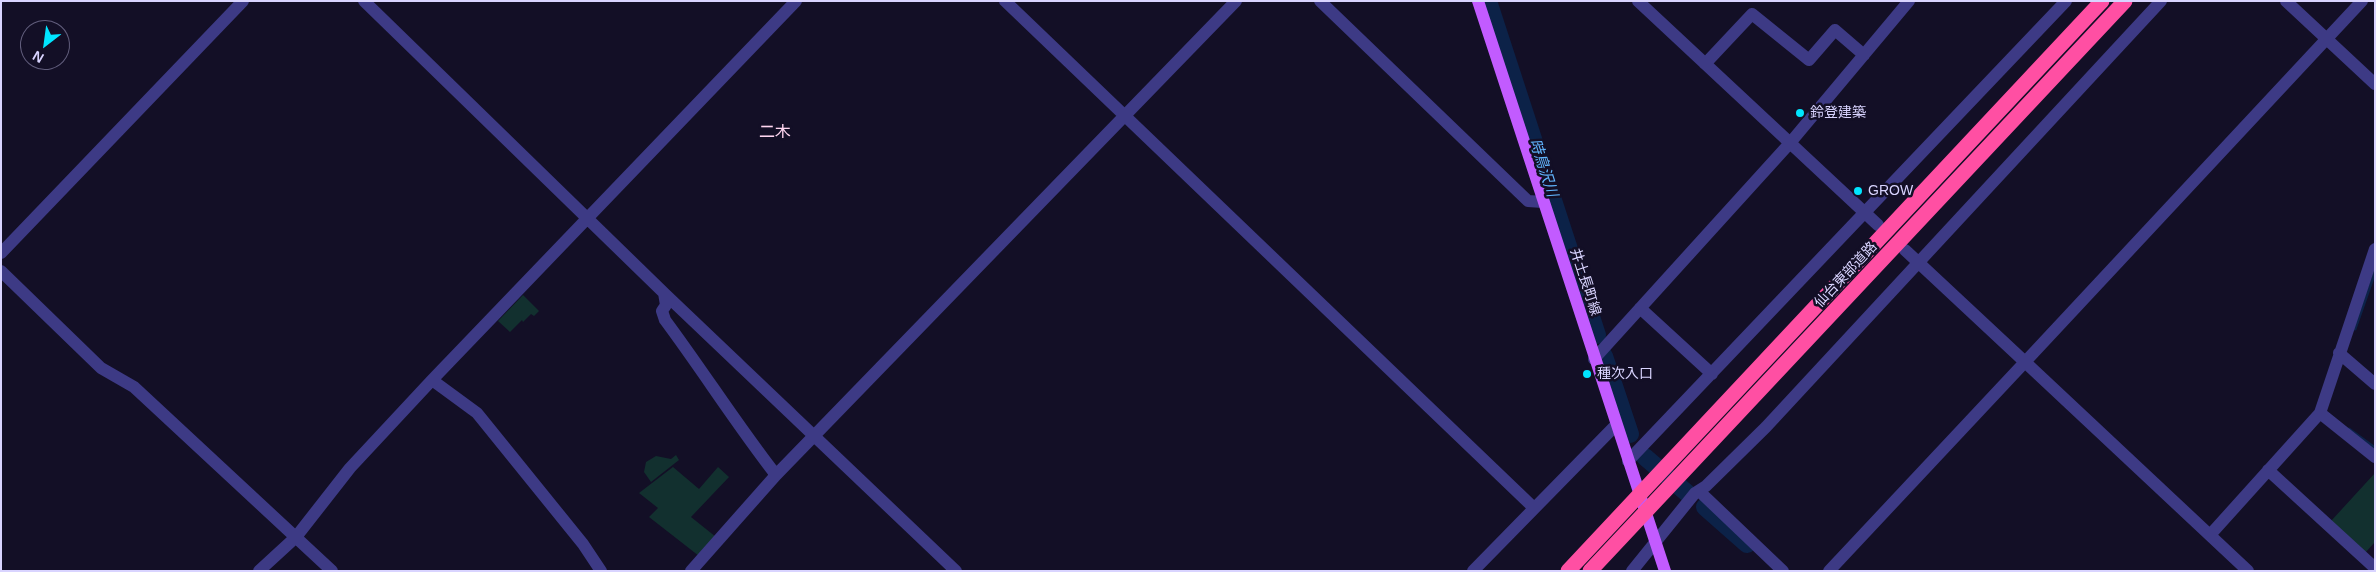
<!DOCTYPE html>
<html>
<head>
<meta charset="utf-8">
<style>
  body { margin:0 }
  #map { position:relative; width:2376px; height:572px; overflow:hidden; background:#130f26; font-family:Arial,sans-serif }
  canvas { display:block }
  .frame { position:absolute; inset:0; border:2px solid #d9d4ff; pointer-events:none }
  .north { position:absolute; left:20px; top:20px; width:50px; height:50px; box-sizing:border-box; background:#130f26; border:1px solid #625e7d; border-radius:50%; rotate:210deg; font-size:14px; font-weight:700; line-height:20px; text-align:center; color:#d9d4ff }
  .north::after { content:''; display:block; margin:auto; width:18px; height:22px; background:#00e5ff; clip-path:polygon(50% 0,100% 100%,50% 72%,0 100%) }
</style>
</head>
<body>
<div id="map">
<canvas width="2376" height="572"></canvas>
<div class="frame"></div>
<div class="north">N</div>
</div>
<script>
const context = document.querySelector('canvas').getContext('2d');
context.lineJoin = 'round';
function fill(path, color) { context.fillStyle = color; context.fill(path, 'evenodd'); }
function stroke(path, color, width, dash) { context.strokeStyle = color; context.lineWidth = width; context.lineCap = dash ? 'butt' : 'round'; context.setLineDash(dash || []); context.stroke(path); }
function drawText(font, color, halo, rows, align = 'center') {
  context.font = font + ' Arial,"Noto Sans JP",sans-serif'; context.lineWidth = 5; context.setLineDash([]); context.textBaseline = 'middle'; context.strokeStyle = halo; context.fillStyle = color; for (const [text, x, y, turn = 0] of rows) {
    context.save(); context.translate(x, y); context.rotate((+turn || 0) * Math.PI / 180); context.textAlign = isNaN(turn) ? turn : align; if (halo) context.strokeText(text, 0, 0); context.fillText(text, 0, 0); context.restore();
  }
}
fill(new Path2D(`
  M523,295l16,16 -5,5 -3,-2 -8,8 -1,-2 -12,12 -12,-11z
  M676,455l3,5 -28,22 -7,-10 2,-10 10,-6 15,3z
  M673,467l26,22 19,-22 11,10 -38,40 25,20 -17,19 -50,-39 9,-9 -19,-15z
  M2375,473v69l-10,11 -34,-32z`), '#12302f');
stroke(new Path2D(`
  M2355,329l20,-57
  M2349,429l26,19`), '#0c2248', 3);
stroke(new Path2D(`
  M1488,1l109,334
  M1604,356l26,78
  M1645,457l42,36
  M1705,507l42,37`), '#0c2248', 18);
stroke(new Path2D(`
  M364,1l300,292 2,12 -4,6 3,9c38,51 72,105 111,155
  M1005,1l528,506
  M1320,1l208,200 15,1
  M1638,1l240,224
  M2286,1l89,83
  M1705,64l47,-50 57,46 26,-30 29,25
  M1,253l242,-252
  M1,271l100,97 33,19 198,184
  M664,293l292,278
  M1640,308l72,66
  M2339,353l36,31
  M1594,359l196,-216 119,-142
  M432,380l45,33 106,131 18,27
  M2320,413l55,44
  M1628,461l438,-460
  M2268,470l107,98
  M1699,491l84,80
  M2210,535l110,-122 55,-164
  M259,571l37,-34 54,-69 82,-88 364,-379
  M691,571l85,-96 460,-474
  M1473,571l143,-146
  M1632,571l63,-78 11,-7 60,-59 395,-426
  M1829,571l196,-209 -120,-112
  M2248,571l-223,-209 337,-361`), '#3d3a85', 12);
stroke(new Path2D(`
  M1478,1l187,570`), '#c25bff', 12);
stroke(new Path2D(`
  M1568,571l534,-570
  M1590,571l535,-570`), '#ff4fa3', 15);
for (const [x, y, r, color] of [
  [1800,113,5,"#00e5ff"],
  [1858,191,5,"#00e5ff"],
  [1587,374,5,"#00e5ff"]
]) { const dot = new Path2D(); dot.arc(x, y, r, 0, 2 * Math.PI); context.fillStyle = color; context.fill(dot); stroke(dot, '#130f26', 2); }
drawText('14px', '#d9d4ff', '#130f26', [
  ["鈴登建築",1810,113],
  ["GROW",1868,191],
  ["種次入口",1597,374]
], 'left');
drawText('14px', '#d9d4ff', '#130f26', [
  ["仙台東部道路",1846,275,-47],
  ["井土長町線",1585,282,72]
]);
drawText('italic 15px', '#62b6ff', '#130f26', [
  ["時鳥沢川",1543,168,72]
]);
drawText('16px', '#ffd6f0', '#130f26', [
  ["二木",775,133]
]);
</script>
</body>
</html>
